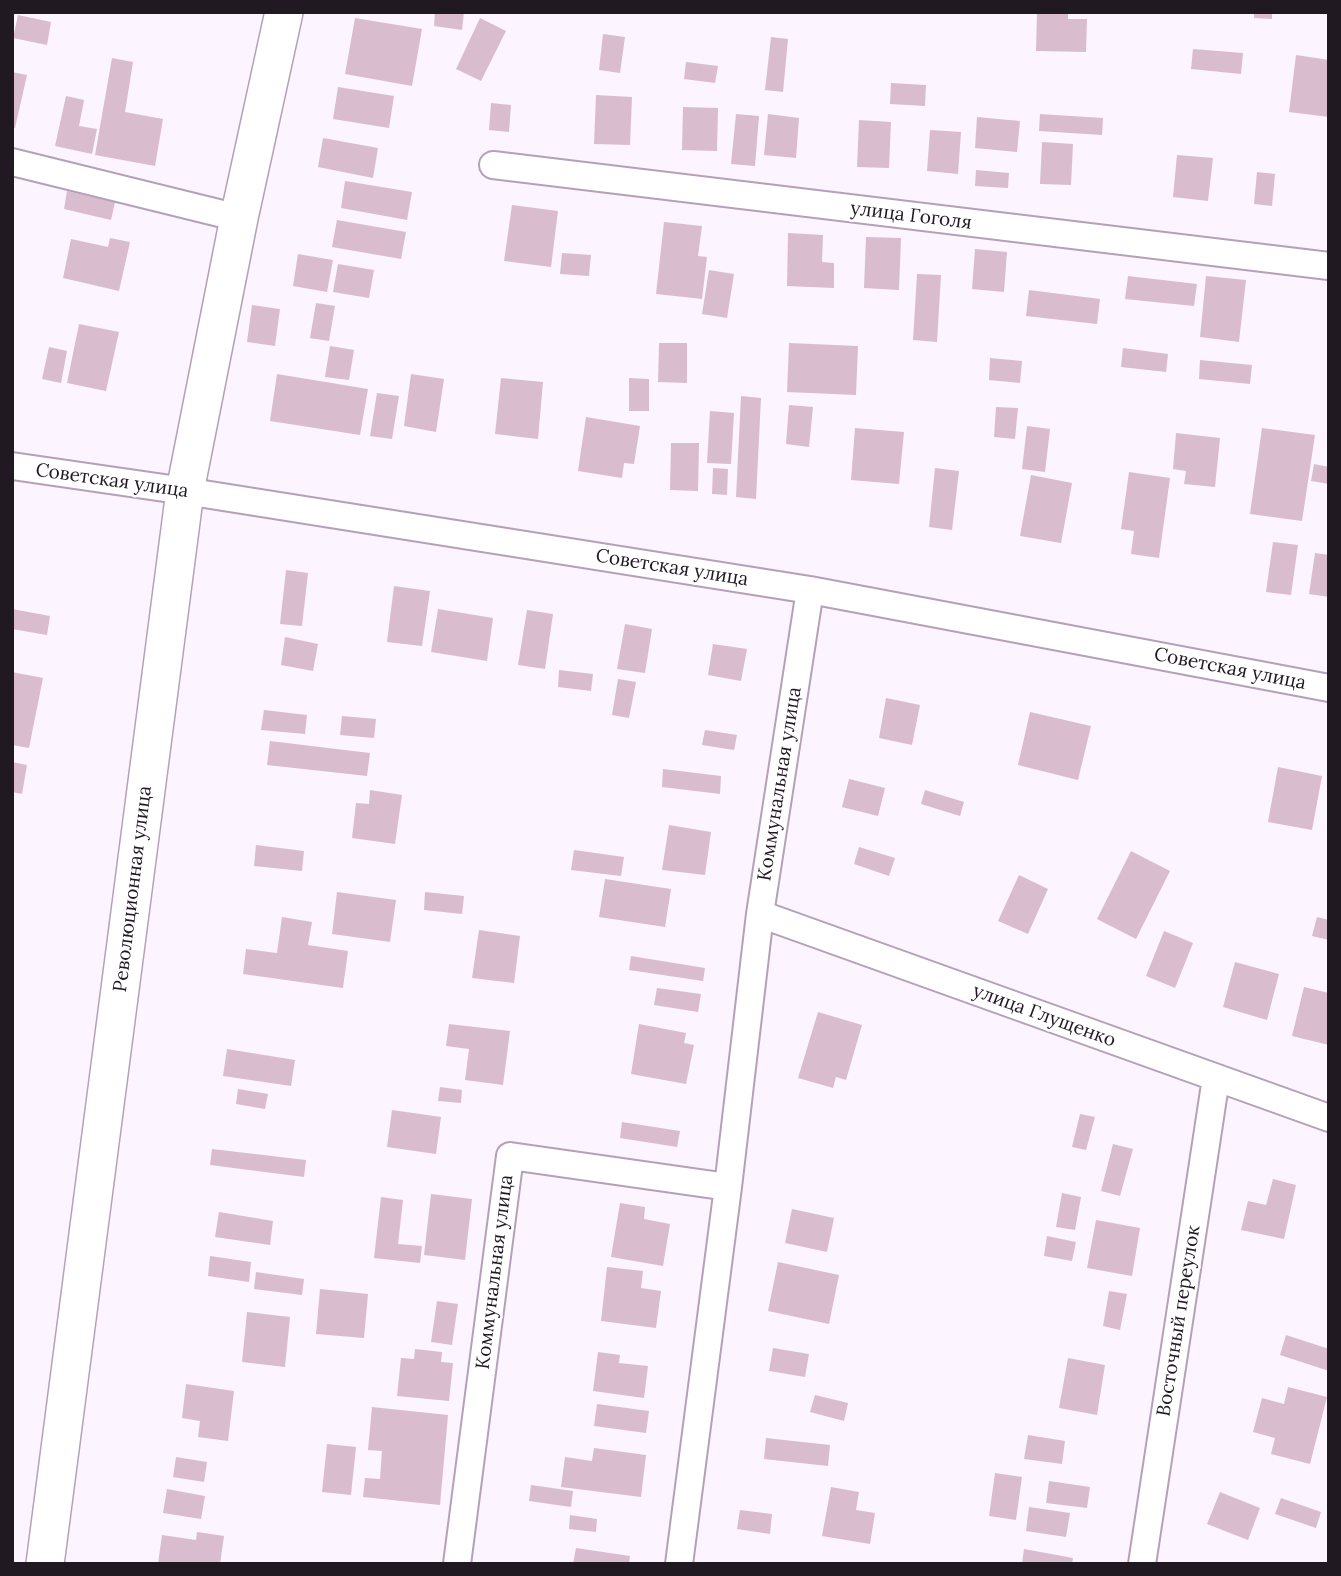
<!DOCTYPE html>
<html>
<head>
<meta charset="utf-8">
<style>
  body { margin:0 }
  #map { position:relative; width:1341px; height:1576px; overflow:hidden; background:#fcf4fe; font-family:Lora,serif }
  canvas { display:block }
  .frame { position:absolute; inset:0; border:14px solid #201922; pointer-events:none }
</style>
</head>
<body>
<div id="map">
<canvas width="1341" height="1576"></canvas>
<div class="frame"></div>
</div>
<script>
const context = document.querySelector('canvas').getContext('2d');
context.lineJoin = 'round';
function fill(path, color) { context.fillStyle = color; context.fill(path, 'evenodd'); }
function stroke(path, color, width, dash) { context.strokeStyle = color; context.lineWidth = width; context.lineCap = dash ? 'butt' : 'round'; context.setLineDash(dash || []); context.stroke(path); }
function drawText(font, color, halo, rows, align = 'center') {
  context.font = font + ' Lora,serif'; context.lineWidth = 5; context.setLineDash([]); context.textBaseline = 'middle'; context.strokeStyle = halo; context.fillStyle = color; for (const [text, x, y, turn = 0] of rows) {
    context.save(); context.translate(x, y); context.rotate((+turn || 0) * Math.PI / 180); context.textAlign = isNaN(turn) ? turn : align; if (halo) context.strokeText(text, 0, 0); context.fillText(text, 0, 0); context.restore();
  }
}
fill(new Path2D(`
  M435,12h29l-2,18 -28,-4z
  M1037,12h31v7h19l-1,33 -50,-1z
  M1254,12h18v7l-18,-1z
  M18,15l33,7 -4,23 -34,-7z
  M355,18l67,11 -10,57 -67,-12z
  M480,18l26,13 -25,50 -25,-12z
  M603,34l22,3 -5,36 -21,-3z
  M771,37l17,2 -5,53 -18,-2z
  M1193,49l50,4 -2,21 -50,-5z
  M1296,55l33,5v57l-40,-5z
  M112,58l21,4 -8,50 38,7 -8,47 -60,-11z
  M686,62l32,4 -3,17 -31,-4z
  M12,72l15,3 -12,53 -3,-1z
  M891,83l35,2 -1,21 -35,-2z
  M338,87l56,9 -5,32 -56,-9z
  M596,95l36,2 -2,48 -36,-1z
  M66,96l18,4 -5,26 18,3 -5,25 -37,-8z
  M491,103l20,2 -2,27 -20,-2z
  M683,107l35,1 -1,43 -35,-1z
  M736,114l23,2 -4,50 -24,-2z
  M768,114l31,4 -3,40 -32,-3z
  M1040,114l63,4 -1,17 -63,-4z
  M977,117l43,4 -3,31 -42,-4z
  M859,120l32,2 -2,46 -32,-1z
  M930,130l31,2 -3,42 -31,-3z
  M323,138l55,10 -5,30 -55,-11z
  M1042,142l31,2 -2,41 -31,-1z
  M1177,155l36,3 -5,43 -35,-4z
  M976,170l33,3 -1,15 -33,-2z
  M1257,172l18,2 -3,32 -18,-2z
  M345,181l67,11 -5,28 -66,-12z
  M67,191l48,11 -4,18 -47,-11z
  M512,205l46,6 -7,56 -47,-6z
  M337,220l69,12 -5,27 -69,-12z
  M664,222l38,4 -4,30 9,1 -5,42 -46,-5z
  M788,233l35,2 -1,27 12,1v25l-47,-2z
  M866,237l35,1 -2,52 -35,-2z
  M110,238l20,4 -11,49 -56,-13 8,-39 37,8z
  M975,249l32,3 -3,40 -32,-3z
  M562,253l29,2 -2,21 -29,-2z
  M298,254l35,6 -6,32 -34,-6z
  M338,264l36,6 -5,28 -36,-6z
  M709,270l25,4 -7,44 -25,-4z
  M917,274l24,1 -4,67 -24,-2z
  M1128,276l69,8 -3,22 -69,-7z
  M1206,276l40,4 -7,62 -39,-5z
  M1029,290l71,9 -3,25 -71,-8z
  M316,303l19,3 -6,35 -19,-3z
  M252,305l28,4 -5,37 -28,-4z
  M79,324l40,8 -13,59 -39,-8z
  M659,343h28v40l-29,-1z
  M789,343l69,3 -2,49 -69,-3z
  M330,346l24,4 -5,30 -24,-3z
  M49,347l18,4 -6,32 -19,-4z
  M1123,348l45,6 -2,18 -45,-5z
  M990,358l32,3 -2,22 -31,-3z
  M1200,360l52,5 -2,19 -51,-5z
  M277,374l91,15 -8,46 -90,-14z
  M411,374l33,5 -8,53 -32,-6z
  M501,378l42,4 -5,57 -43,-5z
  M629,378l20,1v32h-20z
  M377,393l22,3 -7,43 -22,-3z
  M741,396l20,2 -5,101 -20,-2z
  M789,405l24,2 -4,40 -23,-3z
  M996,407l22,1 -3,31 -21,-2z
  M710,411l24,2 -3,51 -24,-1z
  M586,417l54,9 -6,38 -10,-1 -2,15 -44,-7z
  M1027,426l23,3 -5,43 -23,-3z
  M855,428l49,4 -5,52 -48,-4z
  M1262,428l53,7 -13,86 -52,-7z
  M1176,433l44,5 -5,49 -31,-3 2,-13 -13,-2z
  M671,443h28l-1,48 -28,-1z
  M1314,464l15,3v17l-18,-3z
  M713,468l15,1 -1,26 -15,-1z
  M935,468l24,3 -7,59 -23,-3z
  M1129,472l41,6 -11,80 -28,-4 3,-23 -13,-2z
  M1031,475l41,8 -11,60 -41,-7z
  M1273,542l25,3 -7,50 -25,-3z
  M1315,553l14,2v42l-20,-3z
  M286,570l22,3 -6,53 -22,-2z
  M394,586l36,5 -8,55 -35,-4z
  M12,609l38,7 -3,19 -35,-6z
  M438,609l55,9 -6,43 -56,-9z
  M527,610l26,4 -8,55 -27,-4z
  M625,624l27,5 -7,44 -28,-4z
  M285,637l33,7 -5,27 -32,-6z
  M713,644l34,5 -6,32 -33,-6z
  M559,670l34,4 -2,17 -33,-4z
  M12,672l31,6 -14,70 -17,-3z
  M618,679l18,3 -7,36 -17,-3z
  M886,698l34,7 -8,40 -33,-7z
  M264,710l43,5 -2,19 -44,-4z
  M1030,712l61,14 -13,54 -60,-15z
  M342,716l34,3 -2,19 -34,-3z
  M705,730l32,5 -3,15 -32,-5z
  M270,741l100,12 -3,23 -100,-11z
  M12,762l15,3 -5,29 -10,-2z
  M1278,767l44,9 -10,54 -44,-8z
  M663,769l58,7 -1,18 -58,-7z
  M849,779l36,9 -7,28 -36,-9z
  M370,790l32,5 -7,49 -43,-6 4,-35 13,1z
  M925,790l39,12 -4,14 -39,-12z
  M669,825l42,7 -6,43 -43,-5z
  M256,845l48,6 -2,20 -48,-5z
  M859,847l36,11 -6,18 -35,-12z
  M574,850l50,7 -3,19 -50,-6z
  M1131,851l39,20 -34,68 -39,-20z
  M1019,875l29,14 -20,45 -30,-13z
  M605,879l66,10 -6,38 -66,-10z
  M337,892l59,8 -6,42 -58,-8z
  M425,892l39,4 -2,18 -38,-4z
  M282,917l30,5 -4,23 40,6 -5,37 -100,-14 3,-25 31,4z
  M1317,917l12,3v20l-17,-4z
  M479,930l41,6 -6,47 -42,-5z
  M1164,931l29,12 -18,45 -29,-12z
  M631,956l74,12 -2,13 -74,-11z
  M1235,962l44,12 -12,46 -44,-13z
  M1304,987l25,6v52l-37,-9z
  M657,988l44,6 -3,18 -44,-7z
  M818,1012l44,13 -16,55 -10,-3 -3,11 -35,-10z
  M449,1024l61,7 -7,54 -38,-5 4,-31 -23,-3z
  M639,1024l47,9 -2,10 10,2 -8,39 -55,-10z
  M227,1049l68,11 -4,26 -68,-10z
  M440,1087l22,3 -1,13 -23,-2z
  M238,1089l30,5 -3,15 -29,-5z
  M392,1110l49,7 -5,37 -49,-7z
  M1080,1114l15,3 -9,33 -14,-3z
  M622,1122l58,9 -3,16 -57,-9z
  M1113,1144l20,5 -13,47 -19,-5z
  M212,1149l94,11 -2,17 -94,-12z
  M1273,1179l23,6 -12,54 -43,-9 7,-29 18,4z
  M1062,1193l19,4 -6,33 -19,-3z
  M431,1194l41,5 -7,61 -41,-5z
  M381,1197l22,3 -5,44 24,2 -2,17 -46,-5z
  M620,1203l25,4 -1,12 26,5 -7,42 -52,-9z
  M792,1209l42,9 -7,34 -42,-9z
  M219,1212l54,9 -3,24 -55,-8z
  M1096,1220l44,8 -8,48 -45,-8z
  M1047,1236l29,6 -4,19 -28,-5z
  M210,1256l41,6 -2,20 -41,-6z
  M778,1262l61,13 -10,49 -61,-13z
  M607,1267l36,4 -2,17 20,3 -5,37 -55,-7z
  M256,1272l48,7 -2,16 -48,-6z
  M320,1289l48,5 -4,44 -48,-4z
  M1109,1291l18,3 -7,36 -17,-4z
  M437,1301l21,3 -6,41 -21,-3z
  M247,1312l43,5 -5,50 -43,-5z
  M1286,1335l43,14v22l-49,-16z
  M773,1348l36,6 -4,23 -36,-6z
  M415,1349l27,3 -1,10 12,1 -4,38 -52,-5 4,-38 13,1z
  M598,1352l22,3 -1,8 29,3 -4,32 -51,-7z
  M1068,1358l37,7 -8,50 -38,-7z
  M186,1384l48,7 -6,50 -30,-4 2,-16 -18,-3z
  M1288,1387l39,10 -17,67 -39,-10 4,-16 -22,-6 9,-34 22,6z
  M815,1395l33,8 -4,18 -34,-9z
  M597,1404l52,7 -3,22 -52,-7z
  M372,1407l76,8 -8,90 -77,-8 2,-19 15,1 2,-28 -14,-1z
  M1028,1435l37,6 -3,23 -38,-5z
  M766,1438l64,7 -2,21 -64,-7z
  M327,1444l29,3 -5,48 -29,-3z
  M594,1448l52,7 -5,42 -80,-10 4,-30 27,4z
  M176,1457l31,5 -3,20 -31,-5z
  M995,1473l27,4 -6,43 -27,-4z
  M1049,1481l41,6 -3,21 -41,-5z
  M531,1485l42,6 -2,16 -42,-6z
  M831,1487l28,5 -3,18 19,3 -5,31 -48,-8z
  M167,1489l38,7 -4,23 -38,-6z
  M1220,1492l40,16 -12,32 -41,-16z
  M1281,1498l40,14 -5,16 -41,-14z
  M1029,1507l41,6 -4,24 -40,-6z
  M740,1510l32,4 -2,20 -33,-5z
  M570,1515l27,4 -1,13 -27,-3z
  M197,1532l27,4 -4,28h-62l4,-29 34,5z
  M576,1548l54,8 -1,8h-56z
  M1024,1549l49,9 -1,6h-50z`), '#d9bdcf');
const street = new Path2D(`
  M12,162l227,56
  M493,165l836,101
  M12,466l173,25 625,99 519,98
  M760,914l569,204
  M457,1564l53,-408 218,31
  M679,1564l49,-377 32,-273 50,-324
  M1142,1564l74,-486`);
const secondary = new Path2D(`
  M45,1564l140,-1073 54,-273 45,-206`);
stroke(street, '#b4a1b9', 30);
stroke(secondary, '#b4a1b9', 40);
stroke(street, '#fff', 26);
stroke(secondary, '#fff', 37);
drawText('19px', '#201922', '#fff', [
  ["улица Гоголя",911,216,7],
  ["Советская улица",112,481,8],
  ["Советская улица",672,568,9],
  ["Советская улица",1230,669,11],
  ["Коммунальная улица",780,784,-81],
  ["Революционная улица",133,889,-83],
  ["улица Глущенко",1044,1016,20],
  ["Коммунальная улица",495,1272,-83],
  ["Восточный переулок",1179,1321,-81]
]);
</script>
</body>
</html>
